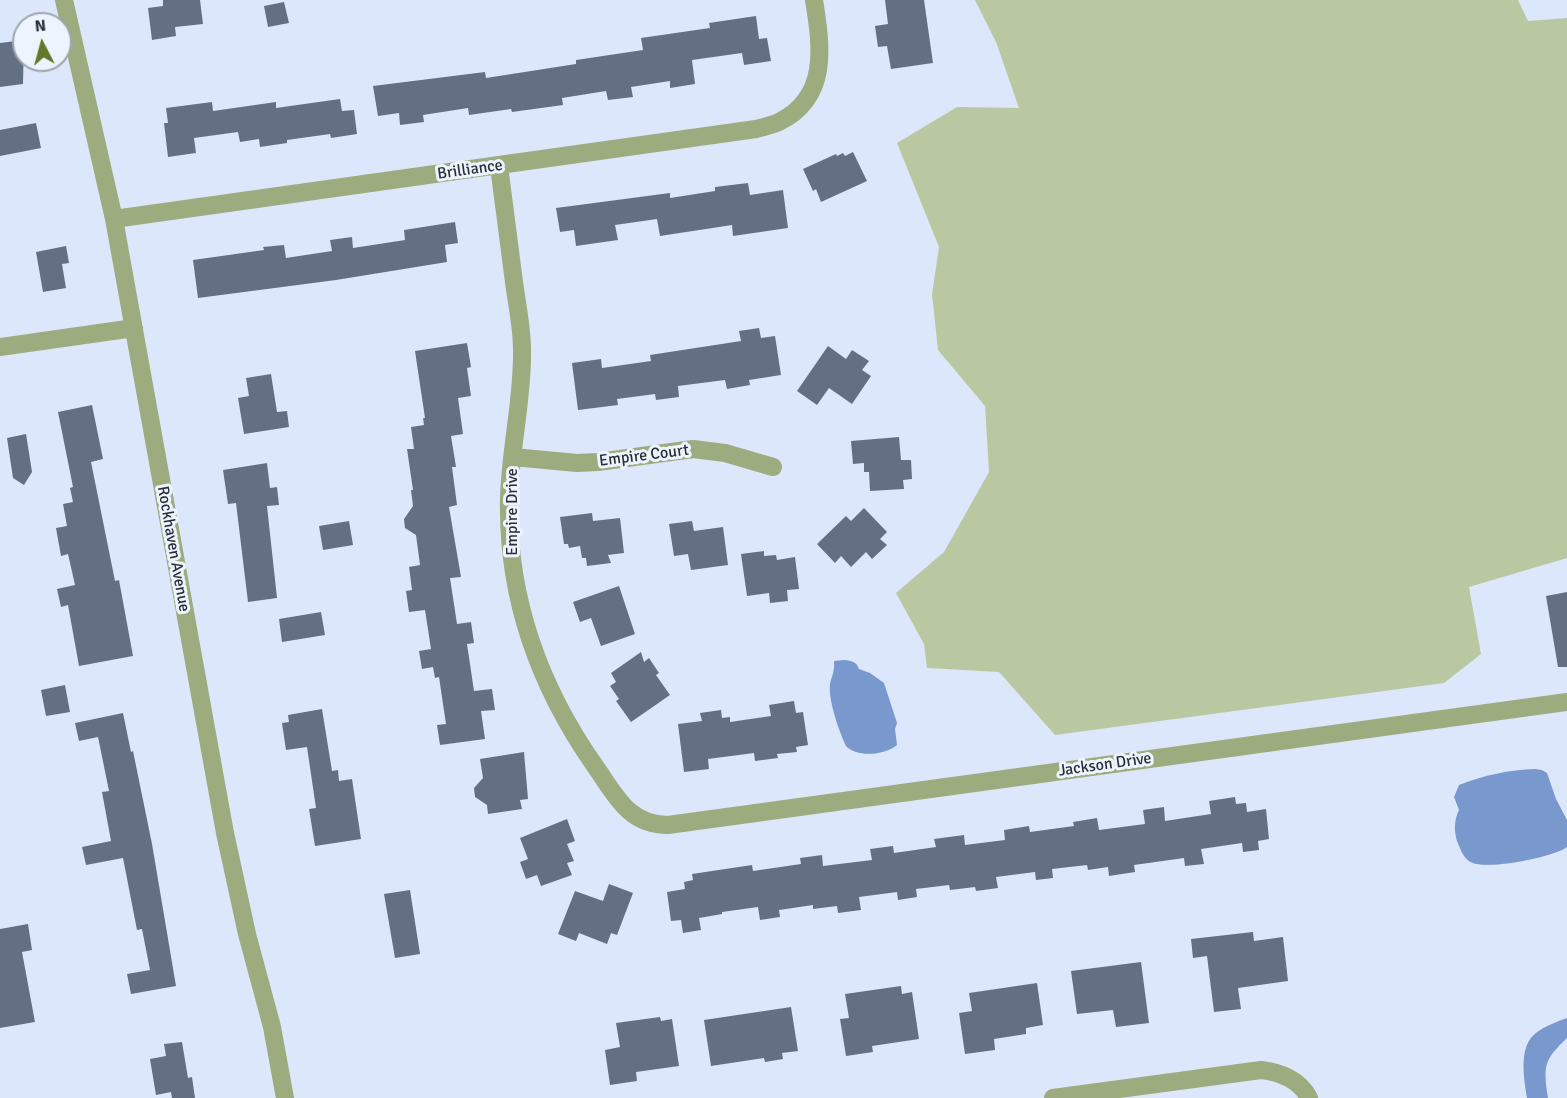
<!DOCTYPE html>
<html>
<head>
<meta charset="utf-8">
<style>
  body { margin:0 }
  #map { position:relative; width:1567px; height:1098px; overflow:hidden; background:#dce7fb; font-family:Signika,sans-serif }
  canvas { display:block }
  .north { position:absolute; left:12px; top:12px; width:60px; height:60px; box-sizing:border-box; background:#eef4fe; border:2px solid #9fa5ae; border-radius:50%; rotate:354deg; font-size:16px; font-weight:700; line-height:24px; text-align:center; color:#292e37 }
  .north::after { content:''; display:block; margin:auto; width:21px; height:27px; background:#617729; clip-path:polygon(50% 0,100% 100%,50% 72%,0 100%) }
</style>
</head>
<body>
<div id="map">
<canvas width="1567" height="1098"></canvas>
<div class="north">N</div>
</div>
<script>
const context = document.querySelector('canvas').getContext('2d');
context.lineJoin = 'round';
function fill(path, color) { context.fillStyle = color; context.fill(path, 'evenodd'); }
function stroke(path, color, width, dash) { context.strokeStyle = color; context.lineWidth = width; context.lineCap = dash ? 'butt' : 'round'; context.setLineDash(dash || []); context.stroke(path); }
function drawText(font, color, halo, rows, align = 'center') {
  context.font = font + ' Signika,sans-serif'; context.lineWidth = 6; context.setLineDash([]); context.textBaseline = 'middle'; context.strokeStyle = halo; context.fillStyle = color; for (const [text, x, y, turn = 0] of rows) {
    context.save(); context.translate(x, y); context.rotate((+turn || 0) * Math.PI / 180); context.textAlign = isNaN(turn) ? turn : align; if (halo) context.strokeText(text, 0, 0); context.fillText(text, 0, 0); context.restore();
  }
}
fill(new Path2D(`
  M975,0h543l10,21 39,-3v540l-98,29 12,67 -37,29 -389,52 -56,-63 -72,-4 -3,-24 -28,-51 48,-41 45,-80 -4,-66 -47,-56 -6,-56 7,-47 -42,-104 60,-36 62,1 -23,-66z`), '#b9c8a0');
fill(new Path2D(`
  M844,660c8,1 12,1 15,9l11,4 14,10 13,40 -2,6 2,16c-12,10 -40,13 -51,1 -7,-15 -18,-46 -16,-62 2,-9 5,-13 4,-23z
  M1535,769l7,1 5,3 9,26 11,21v27c-13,10 -85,25 -98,14 -6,-4 -9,-13 -12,-20 -3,-10 -3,-21 2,-31l-5,-13 5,-12c25,-10 50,-15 76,-16z
  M1567,1018v20c-23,22 -24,27 -19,60h-21c-3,-19 -9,-52 9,-65 9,-7 20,-11 31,-15z`), '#7898ce');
fill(new Path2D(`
  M163,0h37l3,24 -28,3 1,9 -24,4 -4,-32 15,-2z
  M885,0h39l9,63 -42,6 -4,-23 -9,1 -3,-21 13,-2z
  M284,2l5,21 -21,4 -4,-21z
  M756,16l3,23 8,-1 4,23 -27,4 -2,-12 -50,7 3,24 -25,4v-7l-39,6 2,10 -25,3 -2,-9 -44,7 1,7 -51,7 -1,-3 -42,6 -1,-7 -45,7 1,7 -24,3 -1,-12 -21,3 -5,-30 112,-14 1,6 90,-14v-4l67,-10 -2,-12 69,-10 -1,-5z
  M24,40l-1,44 -23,3v-44z
  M340,99l2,12 12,-1 3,24 -26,4 -1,-4 -43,6v3l-27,4 -1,-8 -19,3 -2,-10 -44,6 2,15 -28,4 -4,-34h4l-2,-15 46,-6 1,9 63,-9v6z
  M36,123l5,25 -41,8v-26z
  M853,152l14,29 -46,21 -5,-13 -3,2 -10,-22 33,-15 1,2 6,-3 2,3z
  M748,183l2,12 33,-5 5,38 -55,8 -1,-11 -72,11 -3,-17 -42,6 3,15 -42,6 -2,-16 -14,2 -4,-24 114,-15v5l45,-7v-4z
  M455,222l3,21 -13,2 2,17 -111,18 -138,18 -5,-38 71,-10 -1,-3 21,-2 2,13 46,-7 -2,-11 22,-3 1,11 52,-8 -1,-10z
  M66,246l3,17 -7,1 4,24 -23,4 -7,-40z
  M759,328l2,10 14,-2 6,39 -32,5 1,5 -23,4 -2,-9 -47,6 1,11 -23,3 -1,-6 -38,5 1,6 -40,5 -6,-47 29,-4 1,9 49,-7 -1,-6 91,-14 -2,-10z
  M467,343l4,24 -4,1 4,28 -13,2 5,36 -12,2 5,31h-4l5,38 -8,2 12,70 -11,1 7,46 14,-2 3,21 -7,1 7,47 18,-2 3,21 -14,1 4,28 -45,6 -3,-20 9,-1 -7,-47 -4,1 -2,-11 -11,2 -3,-18 12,-2 -6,-39 -16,2 -3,-21 6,-1 -3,-23 11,-2 -4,-30 -11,-7 -1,-9 9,-13 -2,-16h2l-6,-41h7l-3,-22 13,-2 -1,-7h2l-10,-67z
  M828,346l18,13 6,-9 17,11 -7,9 9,6 -19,28 -23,-16 -12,17 -20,-14z
  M271,374l6,38 10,-1 2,16 -45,7 -6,-36 11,-2 -3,-18z
  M92,405l11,54 -12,3 24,119 4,-1 14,76 -54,10 -11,-61 -7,2 -4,-18 18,-4 -7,-31 -7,2 -5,-28 11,-2 -4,-22 10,-2 -3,-14 3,-1 -15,-75z
  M26,434l6,38 -8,13 -11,-7 -6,-40z
  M899,437l2,23h10l1,19 -9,1 1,9 -34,2 -1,-19h-5v-9l-11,1 -2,-23z
  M267,463l3,25 7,-1 2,18 -12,1 10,92 -29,4 -12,-99 -8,1 -5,-34z
  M864,508l23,24 -7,7 7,6 -15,14 -6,-7 -15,15 -10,-11 -6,7 -18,-19 29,-28 5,5z
  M592,513l1,8 27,-3 4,35 -16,2 3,8 -24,3 -1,-8h-4l-2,-12 -11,2 -1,-4h-4l-4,-27z
  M349,521l4,24 -30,5 -4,-24z
  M692,521l2,10 29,-4 5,38 -37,5 -3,-16 -14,2 -5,-32z
  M764,551v5l12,-1 1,5 18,-3 4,32 -12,1 1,11 -18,2 -1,-10 -22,3 -6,-42z
  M619,586l16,48 -34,12 -10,-28 -11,4 -7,-20z
  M1567,592v75h-9l-12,-71z
  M321,612l4,23 -43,7 -3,-23z
  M641,652l3,10 5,-4 10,15 -3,2 14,20 -39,27 -15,-21 3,-2 -9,-13 6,-4 -5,-9z
  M65,685l5,27 -24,4 -5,-26z
  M794,701l2,12 7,-1 5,33 -12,2 1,5 -20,2 1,4 -23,3 -1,-8 -46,6 1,10 -25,3 -6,-48 24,-3 -2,-8 21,-3 1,8 8,-1v5l41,-6 -2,-11z
  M322,709l10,62 6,-1 1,11 13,-2 9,60 -46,7 -6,-37 7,-1 -9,-61 -21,3 -4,-27 7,-1 -1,-7z
  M123,713l8,39 2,-1 19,93 24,142 -45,8 -4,-20 23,-4 -8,-41 -5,1 -14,-72 -37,7 -4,-18 29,-6 -9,-49 7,-1 -11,-54 -19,4 -4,-18z
  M524,752l4,47 -8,1 2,9 -34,5 -1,-9 -12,-8 -1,-9 9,-10 -3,-19z
  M1235,797l1,7 10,-1 1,9 19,-3 3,30 -11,2 1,9 -16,2 -1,-9 -41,6 3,15 -19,2 -1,-8 -50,7 1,7 -26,4 -1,-9 -20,3 -1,-5 -35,4 1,9 -17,2 -1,-8 -39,5 2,11 -22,3 -1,-4 -25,3 -1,-5 -33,4 1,8 -19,3 -1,-8 -38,5 2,13 -23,3 -1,-7 -24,3v-4l-34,5 1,7 -20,3 -2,-13 -36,5v2l-23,4 2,12 -18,3 -2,-13 -10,1 -4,-29 18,-3 -1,-7 9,-2 -1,-6 60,-9 1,6 48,-7 -1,-6 22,-3 1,11 49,-6 -2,-11 23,-3 1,7 42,-6 -2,-8 30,-4 1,10 40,-5 -1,-10 25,-4 1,6 44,-6 -1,-4 24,-4 2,12 46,-6 -2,-14 21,-3 1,14 46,-7 -2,-13z
  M567,819l8,22 -8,3 7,17 -7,2 5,12 -31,11 -4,-11 -11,4 -6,-17 8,-3 -8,-21z
  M609,884l24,9 -16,42 -6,-2 -4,11 -28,-11 -3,8 -18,-7 17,-43 28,10z
  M410,890l10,64 -25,4 -11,-64z
  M28,924l4,26 -10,2 13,70 -35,6v-99z
  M1253,932l1,9 29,-4 5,44 -50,7 3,21 -27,3 -7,-56 -14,2 -2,-19z
  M1141,962l8,61 -33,4 -3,-17 -36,4 -6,-43z
  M1037,983l6,42 -17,3v6l-32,5 1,11 -30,4 -6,-41 13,-2 -3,-18z
  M901,986l1,8 10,-2 7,47 -47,7 1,6 -27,4 -6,-37 9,-1 -4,-24z
  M791,1007l7,44 -16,2 1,6 -18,3 -1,-4 -53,8 -7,-46z
  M660,1017l1,4 11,-2 7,47 -43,6 1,9 -27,4 -5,-35 15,-3 -4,-24z
  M182,1042l6,36 4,-1 3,21h-23l-1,-6 -15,3 -6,-36 16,-3 -2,-12z`), '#637084');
stroke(new Path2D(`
  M64,0l50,219 111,614 22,101 25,93 13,71
  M499,166c5,39 10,78 15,116 3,23 8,45 8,68 1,50 -12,99 -13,149 -2,98 30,187 86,267 20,28 33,59 73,59l899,-123
  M114,219l642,-90c8,-2 16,-4 23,-7 51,-25 42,-77 35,-122
  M0,347l134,-19
  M513,457l64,6 21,-1 95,-13 32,4 48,14
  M1053,1098l208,-28c19,2 39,10 48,28`), '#9cac7e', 18);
drawText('16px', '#292e37', '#eef4fe', [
  ["Brilliance",470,170,-8],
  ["Empire Court",644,456,-7],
  ["Empire Drive",513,512,-90],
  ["Rockhaven Avenue",173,549,80],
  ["Jackson Drive",1105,765,-8]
]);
</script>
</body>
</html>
